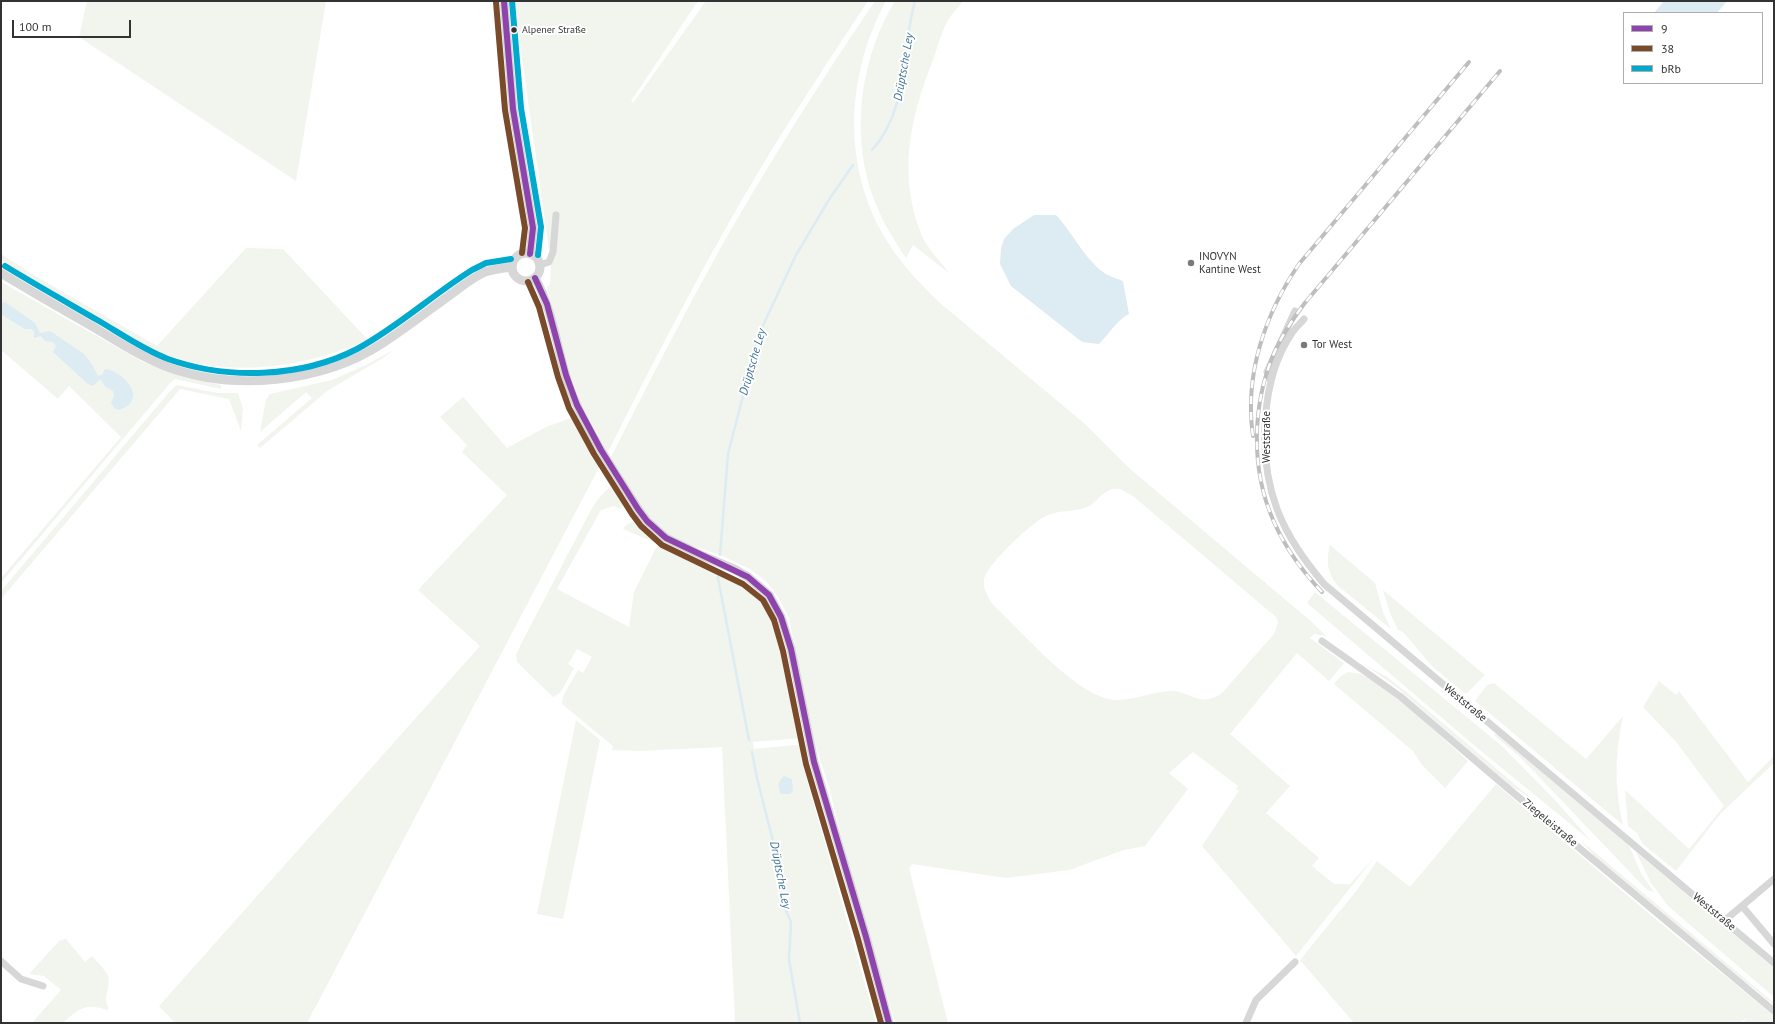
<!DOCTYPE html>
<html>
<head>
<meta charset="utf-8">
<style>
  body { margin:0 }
  #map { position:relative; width:1775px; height:1024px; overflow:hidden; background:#fff; font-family:"PT Sans",sans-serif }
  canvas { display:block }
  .frame { position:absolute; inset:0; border:2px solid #333; pointer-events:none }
  .legend { position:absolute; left:1623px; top:12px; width:140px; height:72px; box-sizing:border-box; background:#fff; border:1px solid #adadad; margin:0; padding:5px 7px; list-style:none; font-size:12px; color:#333 }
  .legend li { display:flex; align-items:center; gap:8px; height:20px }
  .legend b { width:20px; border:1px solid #adadad }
  .scale { position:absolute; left:12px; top:20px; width:119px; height:18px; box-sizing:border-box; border:2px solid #333; border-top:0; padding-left:5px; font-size:12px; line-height:14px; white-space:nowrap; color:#333; -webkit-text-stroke:3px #fff; paint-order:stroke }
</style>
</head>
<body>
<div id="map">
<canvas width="1775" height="1024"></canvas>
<div class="frame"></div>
<ul class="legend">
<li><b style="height:5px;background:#8e44ad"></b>9</li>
<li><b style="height:5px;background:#7a4b2a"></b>38</li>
<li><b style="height:5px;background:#00a9ce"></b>bRb</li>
</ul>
<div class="scale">100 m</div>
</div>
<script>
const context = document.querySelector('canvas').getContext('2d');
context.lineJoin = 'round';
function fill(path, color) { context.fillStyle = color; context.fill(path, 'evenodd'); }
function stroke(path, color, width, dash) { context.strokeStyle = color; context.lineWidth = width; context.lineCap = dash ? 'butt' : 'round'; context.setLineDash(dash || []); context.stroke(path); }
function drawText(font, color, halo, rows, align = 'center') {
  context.font = font + ' "PT Sans",sans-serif'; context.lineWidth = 4; context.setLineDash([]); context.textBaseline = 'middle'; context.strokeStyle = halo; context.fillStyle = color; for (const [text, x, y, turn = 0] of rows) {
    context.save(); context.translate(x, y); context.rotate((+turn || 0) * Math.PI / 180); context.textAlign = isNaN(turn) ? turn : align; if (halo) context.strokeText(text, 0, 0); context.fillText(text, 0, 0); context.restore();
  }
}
fill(new Path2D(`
  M87,1h239l-30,180 -217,-144z
  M514,1h184l-67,100 2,2 73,-102h162c-43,65 -86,130 -125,197 -48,83 -92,168 -135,254l-22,-36 -16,-38 -23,-91 3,-2 1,-21z
  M875,1h11c-39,72 -44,159 -4,232 15,26 36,49 58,70l145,121 44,44 184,155 13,13 -12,-2 -4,4 34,25 -15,18 -32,-28 -67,81 60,52 -24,27 53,45 -7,8 22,18h16l24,-26 -78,98 -94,-110 37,-55 -3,-2 2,-3 -45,-34 -24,21 19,16 -43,57 -21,4 -55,20 -63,8 -94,-14 -3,4 39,155h-53l-43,-143 -23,-93 -16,-49 -24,-120 -10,-20 -13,-17 -16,-12 -28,-13 -44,-15 -14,-9 -19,-19 -34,-56c37,-73 74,-145 114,-217 47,-82 97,-161 150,-239zM1112,489h8l13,7 143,121 2,6 -4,11 -52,59c-22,15 -29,-1 -51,-2 -16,0 -36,9 -54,9 -38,0 -96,-70 -124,-95 -4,-7 -11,-17 -9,-25 2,-15 50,-60 64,-65 12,-5 27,-3 39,-8 10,-4 13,-14 25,-18z
  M895,1h68c-4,5 -9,11 -13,16 -8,12 -12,29 -17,43 -23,58 -36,115 -11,176 5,12 19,26 27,37l-36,-28 -7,13c-15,-22 -28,-44 -36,-70 -19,-61 -8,-133 25,-187z
  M246,248l37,1 85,91c-65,28 -139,39 -207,13 -25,-10 -48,-26 -72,-39 -29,-18 -59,-35 -88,-54v-6l36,23 120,69z
  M1,282l142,80 43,16 35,7v4l-46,-10 -4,3 -170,201v-5l120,-141 -52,-51 -11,13 -57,-49z
  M395,349l-12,9 -56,33 -67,57 -3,-3 55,-47 -6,-6 -46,40 6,-32 4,-6 62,-14 36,-16z
  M177,385l41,8h20l5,16 -2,22 -12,-32 -49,-10 -179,210v-8l170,-201z
  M463,397l44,51 39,-21 31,-11 26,44 -296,563h-132l-16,-17 321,-360 -62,-56 89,-95 -45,-43 5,-7 -27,-28z
  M615,481l11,19 -6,9 -6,-3 -13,4 -44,79 72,38 5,-35 24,-48 -35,-15c5,-7 10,-8 17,-7 16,29 77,42 105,60 9,6 17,15 24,23 12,17 15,41 19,61 5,24 10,48 14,72l-49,4 1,7 50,-5 -4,3 1,12 75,264h-141l-13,-276 -82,4 -28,-1 1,-4 -51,-42 1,-8 15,-26 5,3 9,-16 -15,-8 -9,15 6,4 -14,25 -7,4 -36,-35 -1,-7 5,-11 71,-136 7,-10z
  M1330,545l45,38 8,29 8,17 -54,-44c-10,-13 -11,-24 -7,-40z
  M1383,590l102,85 -19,19 -33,-27 -30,-35 -5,-2 -8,-17z
  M1315,592l188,155 53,54 35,40 -110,-90 -174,-148z
  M1363,664l24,13 18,14 126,107 -22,-13 -115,-100z
  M1348,672l13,2 19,10 33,27 55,50 -23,27 -23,-23 -9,-14 -79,-67 7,-8z
  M1659,681l17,14 3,-4 69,91 26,-26v7l-53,50 -45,58 -33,-27 -6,-11 -9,-7 -3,-36 64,59 35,-43 -47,-63 -34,-36z
  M1494,683l92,76 37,-43c-8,38 -9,70 0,109l-148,-124 12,-16z
  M576,720l24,20 -37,179 -26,-5z
  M1496,733l133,113 13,29 12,17 -7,-2 -127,-133 -26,-22z
  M1496,784l151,128 127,104v7h-31l4,-6 -6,6h-387l-54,-63 57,-70 20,-29 33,26z
  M1579,839l195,164v2l-147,-119 -25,-22z
  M1636,852l138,116v29l-106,-91 -17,-23z
  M66,939l19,23 7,-6c5,6 13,13 16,20 3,11 -6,22 1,32l-2,2c-22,-8 -29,-1 -44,13h-31l29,-33 -17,-14 -15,-2 31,-34z`), '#f1f5ed');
fill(new Path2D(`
  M1664,1h63l-10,12h-63z
  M1034,215h22c16,17 29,44 47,57 5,4 13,6 20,9l6,33c-12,6 -20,20 -30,30l-17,-2 -71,-56 -11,-22 1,-16 3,-9 9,-10z
  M5,302l30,21 5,10 10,-2 34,23 7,9 7,13 4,-1 3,-6c20,3 44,31 14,41l-4,-1 -4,-6 3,-7 -1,-5 -7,-4 -5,-7 -3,1 -5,5 -5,-2 -35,-32 3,-6 -3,-4 -8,-1 -4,-5 -7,2v-7l-3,-2h-6l-23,-14 -1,-12z
  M784,776l8,3 1,12 -3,3h-9c-4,-8 -3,-12 3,-18z`), '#ddebf3');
stroke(new Path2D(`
  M872,150c37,-40 29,-100 43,-149
  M720,555l8,-101 31,-120 37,-79 34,-57 23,-33
  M719,572l-1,6 31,162
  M752,752l5,26 19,75 8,53 7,16 -2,38 11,63`), '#ddebf3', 2.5);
stroke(new Path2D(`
  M540,265l9,-3 4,-10 3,-37
  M1304,319c-4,5 -9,9 -12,14 -32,46 -34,125 -15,176 11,29 28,52 47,75l450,379
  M1271,382l-4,-10 28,-61
  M1322,641l79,56 103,88 270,226
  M1742,906l32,38
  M1724,921l50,-42
  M1,961l20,18 22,7
  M1246,1023l10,-23 39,-38`), '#d7d7d7', 7);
stroke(new Path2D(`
  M504,1l9,108 20,119 -3,26
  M512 267a14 14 0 1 1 28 0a14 14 0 1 1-28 0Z
  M1,273c31,19 63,37 94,55 23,14 45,28 70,38 68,26 157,17 218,-23 23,-15 45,-32 67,-48 11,-8 22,-17 35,-23 9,-3 18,-4 27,-5
  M535,278c19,34 22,74 35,111 16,42 44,81 68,120l9,12 19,17 37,18 31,13 14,8 21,18 12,22 10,32 23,113 52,175 23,86`), '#d7d7d7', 9);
const rail = new Path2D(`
  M1253,436c-9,-61 12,-122 46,-172l170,-202
  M1322,592c-20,-21 -36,-43 -48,-70 -24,-53 -22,-119 1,-171 8,-17 18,-32 29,-47l196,-233`);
stroke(rail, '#bebebe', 4);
stroke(rail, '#fff', 2.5, [8]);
stroke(new Path2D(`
  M504,1l9,108 20,119 -3,26
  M535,278l12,26 19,71 11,30 24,45 37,59 9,12 19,17 82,39 21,18 12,22 10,32 23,113 52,175 23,86`), '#8e44ad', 6);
stroke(new Path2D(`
  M496,2l9,108 20,118 -3,25
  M528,282l11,25 19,70 11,31 25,46 38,60 9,12 21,19 81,39 20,16 11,20 9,31 23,113 52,175 23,84`), '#7a4b2a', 6);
stroke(new Path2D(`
  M512,1l9,107 20,119 -3,28
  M5,266c31,19 63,37 94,55 22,13 45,29 69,38 59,21 133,19 189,-10 41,-22 75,-54 115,-79l14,-7 25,-4`), '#00a9ce', 6);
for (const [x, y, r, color] of [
  [514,30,3.5,"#333"],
  [1191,263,4,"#7a7a7a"],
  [1304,345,4,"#7a7a7a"]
]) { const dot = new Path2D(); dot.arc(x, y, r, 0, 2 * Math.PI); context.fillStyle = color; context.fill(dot); stroke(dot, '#fff', 1.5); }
drawText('10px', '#333', '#fff', [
  ["Alpener Straße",522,30]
], 'left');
drawText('11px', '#333', '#fff', [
  ["INOVYN",1199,257],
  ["Kantine West",1199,270],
  ["Tor West",1312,345]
], 'left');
drawText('11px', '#333', '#fff', [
  ["Weststraße",1267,437,-90],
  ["Weststraße",1465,703,40],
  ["Ziegeleistraße",1550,823,40],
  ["Weststraße",1714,912,40]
]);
drawText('italic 12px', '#3f7597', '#fff', [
  ["Drüptsche Ley",904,67,-80],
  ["Drüptsche Ley",753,362,-74],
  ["Drüptsche Ley",780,875,79]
]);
</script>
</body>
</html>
